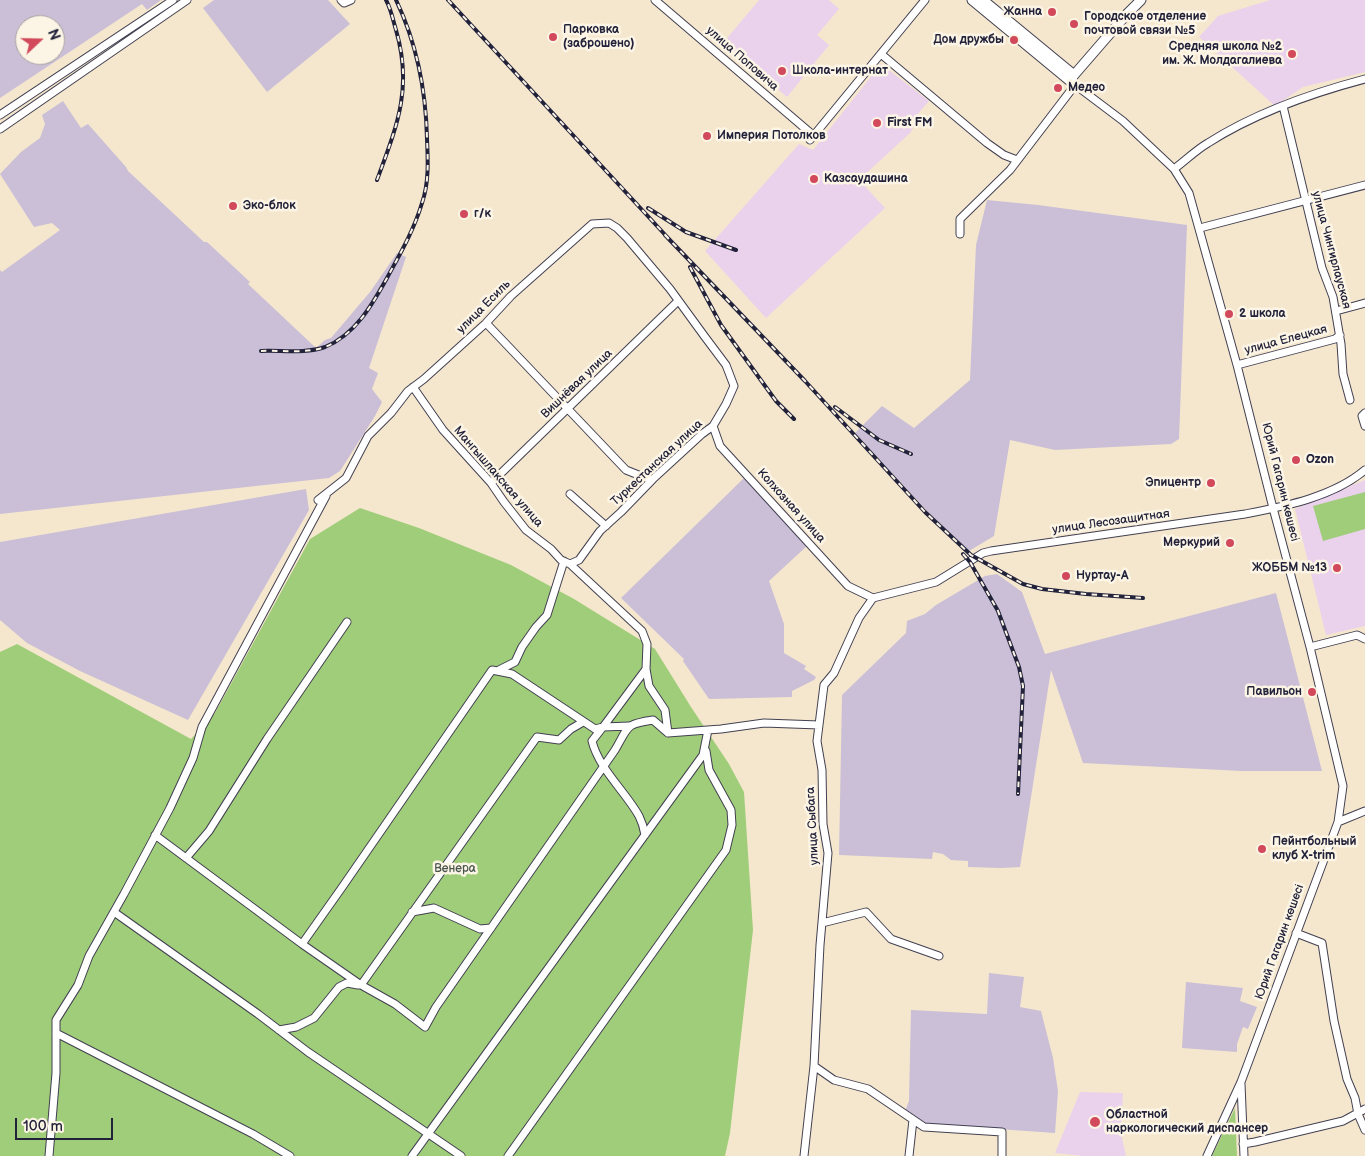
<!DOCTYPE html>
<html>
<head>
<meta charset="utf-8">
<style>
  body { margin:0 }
  #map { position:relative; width:1365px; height:1156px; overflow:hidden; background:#f5e7ce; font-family:"Balsamiq Sans",sans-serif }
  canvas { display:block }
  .north { position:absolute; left:15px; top:15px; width:50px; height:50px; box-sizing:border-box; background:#fcf5e5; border:1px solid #a5a1a1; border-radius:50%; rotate:69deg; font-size:14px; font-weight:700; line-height:20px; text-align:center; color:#22223b }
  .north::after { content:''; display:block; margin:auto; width:18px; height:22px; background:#d1495b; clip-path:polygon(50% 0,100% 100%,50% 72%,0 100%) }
  .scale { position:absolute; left:15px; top:1118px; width:98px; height:22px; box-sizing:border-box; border:2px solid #22223b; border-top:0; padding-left:6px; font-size:15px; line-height:18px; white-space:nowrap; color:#22223b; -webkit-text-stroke:4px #fcf5e5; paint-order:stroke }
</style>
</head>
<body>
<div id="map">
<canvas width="1365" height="1156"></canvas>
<div class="north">N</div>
<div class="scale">100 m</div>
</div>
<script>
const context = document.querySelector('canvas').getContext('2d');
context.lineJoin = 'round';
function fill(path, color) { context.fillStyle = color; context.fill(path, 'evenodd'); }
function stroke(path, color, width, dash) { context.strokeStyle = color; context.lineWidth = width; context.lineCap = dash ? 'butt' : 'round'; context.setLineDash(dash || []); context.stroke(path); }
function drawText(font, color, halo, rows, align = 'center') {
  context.font = font + ' "Balsamiq Sans",sans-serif'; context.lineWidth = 5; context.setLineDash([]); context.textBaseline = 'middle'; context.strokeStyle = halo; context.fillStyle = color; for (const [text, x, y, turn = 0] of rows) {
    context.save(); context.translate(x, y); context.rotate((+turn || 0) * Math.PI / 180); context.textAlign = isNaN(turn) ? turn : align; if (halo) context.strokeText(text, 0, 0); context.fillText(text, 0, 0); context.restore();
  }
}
fill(new Path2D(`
  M759,0h70l10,9 -22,26 12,10 -42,52 -64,-54z
  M1270,0h95v72l-62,15 -28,19 -76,-69 19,-21z
  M881,64l48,37 -18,21 3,4 -4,7 -51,47 26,28 -119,110 -61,-67 94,-107 14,6z
  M1365,480v146l-39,9 -31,-126z
  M1080,1092l43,1 -2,40 5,23h-42l-29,-3z`), '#ead1ec');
fill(new Path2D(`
  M0,0h161l-14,10 -5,-6 -142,94zM25,25h30v30h-30z
  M214,0h114l22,24 -83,68 -64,-84z
  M63,101l18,27 7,-4 38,43 2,4 76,71h3l43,40 -2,2 68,64 9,-8 6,-2 39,-46 27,-39 9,4 -37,111 9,5 -6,16 10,13 -7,14 -35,55 -11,7 -329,36v-244l2,2 58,-42 -8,-7 -18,4 -34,-53 21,-22 19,-14 5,-14 -3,-9z
  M987,200l51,5 149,20 -8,214 -8,5 -116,6 -45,-10 -16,96 -25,15 -41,-39 -73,-79 27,-27 32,22 56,-48 6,-135z
  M744,478l64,67 -39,36 15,43v29l22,13 -2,3 12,8 -2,3 -22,11v6l-83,2 -26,-38 1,-2 -63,-61z
  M306,489l3,21 -121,210 -108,-49 -53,-28 -27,-23v-78z
  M997,574l25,18 23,62 231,-61 46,178h-80l-159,-8 -32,-93 -31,197 -19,1 -33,-1v-6l-17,-1 -8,-6 -10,-2 -1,7 -93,-4 3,-160 64,-62 1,-12 18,-7 11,-9 49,-29z
  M989,973l35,4 -4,30 21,4 12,47 5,33 -3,42 -130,-9 -20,-13 4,-10 2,-91 76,4z
  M1186,982l57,6 -3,13 17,6 -9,22 -5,-2 -6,17v8l-55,-4z`), '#cabfd6');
fill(new Path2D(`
  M1365,492v37l-42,12 -10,-35z
  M360,508l59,20 92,37 63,34 81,50 36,58 38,57 15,28 9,138 -23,203 -5,23h-725v-504l17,-8 174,95 24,-26 95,-174z
  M1235,1108l2,48h-25z`), '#a0cd7a');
const minor = new Path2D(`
  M341,0l3,3 7,-3
  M655,0l159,136
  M881,54l106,89 17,12 13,5
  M1070,81l53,40 51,48 15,24 48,172 36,143 37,139 33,139 -5,36 -97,260 -34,74
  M1283,106l39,162 11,29 8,47 2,30 7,26
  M0,115l173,-115
  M0,129l187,-129
  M810,140l115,-140
  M1174,169c12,-9 22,-19 34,-26 47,-30 104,-50 157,-64
  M1200,228l165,-43
  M960,234v-15l50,-49 65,-85
  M1336,311l29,-8
  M486,323l140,147 25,10
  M1237,365l98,-26 5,-4
  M1365,413l-3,3 3,10
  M713,426l7,20 128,140 25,12 63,-16 47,-29 8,-2 254,-37c41,-8 88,-17 120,-44
  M491,483l187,-182
  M570,494l36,32
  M318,500l28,-22 22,-42 23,-23 17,-22 16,-12 62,-56 25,-27 81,-72 17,-1 8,5 10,10 43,51 35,48 21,28 8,21 -8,18 -13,22 -11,8 -49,45 -32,33 -21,19 -21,29 -9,4 -9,-4 -10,-11 -25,-19 -22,-28 -13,-19 -48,-53 -30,-43
  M570,564l72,67 5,13 -1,25 3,17 16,24 3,23
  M1310,647l47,-12 8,4
  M499,670l16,-8 7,-15 14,-20 11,-12 17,-54
  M629,726l-26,1 -11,14c7,28 33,50 47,75 3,6 5,13 6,19
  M1338,822l27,-11
  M155,835l147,109 59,41 34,19 30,23 11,-20 179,-257c14,-24 10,-26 38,-30l15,13 53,-4 43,-6 55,2
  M186,858l23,-27 58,-92 80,-117
  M114,912l144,102 50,38 153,104
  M412,912l22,-4 46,21 11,-1
  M822,923l44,-11 25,27 48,17
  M1296,933l26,10 12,78 13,58 8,19 3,16 7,16
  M302,944l41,-58 149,-216 20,4 83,55 8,-2 43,-58
  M361,985l176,-248 22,3 12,-11 12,-7
  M279,1030l17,-3 18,-9 25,-31 8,-4 11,2
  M56,1033l197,101 37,22
  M814,1066l20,14 34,9 56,38 78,5v24
  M1241,1084l3,72
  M1243,1144l12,-2 88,-21 22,-12
  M49,1156l7,-83v-53l22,-35 11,-29 35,-62 46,-86 23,-50 9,-31 124,-231
  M412,1156l291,-401 5,-25
  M508,1156l218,-306 6,-25 -1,-15 -22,-40 -3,-19
  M804,1156l10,-90 6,-121 8,-92 -5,-29 -1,-54 -5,-29 7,-56 10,-12 25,-55 14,-20
  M909,1156l4,-36`);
const major = new Path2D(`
  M972,0l98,81 4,-6 52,-60 15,-15
  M983,0l91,75`);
stroke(minor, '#424051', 9);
stroke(major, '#424051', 11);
stroke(minor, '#fff', 7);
stroke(major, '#fff', 9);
const rail = new Path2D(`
  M448,0l221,239
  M377,180c20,-54 36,-92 19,-150 -3,-10 -5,-21 -10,-30
  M648,208l38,24 50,18
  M665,235l140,146 120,131 46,43 52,29 19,5 44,5 57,4
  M690,267l31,58 55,76 18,18
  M261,351c20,-1 44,3 64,-4 30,-12 47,-42 62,-69 13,-24 27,-48 35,-75 7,-20 6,-42 5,-64 -1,-48 -10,-95 -31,-139
  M835,407l44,33 32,14
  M963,554l7,8 28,49 21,56 4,19 -5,108`);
stroke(rail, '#22223b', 4);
stroke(rail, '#fcf5e5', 2, [5.5]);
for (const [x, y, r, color] of [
  [1052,12,5,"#d1495b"],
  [1074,24,5,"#d1495b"],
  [553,37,5,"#d1495b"],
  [1014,40,5,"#d1495b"],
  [1292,54,5,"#d1495b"],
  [782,71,5,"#d1495b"],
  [1058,88,5,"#d1495b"],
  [877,123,5,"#d1495b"],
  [707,136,5,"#d1495b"],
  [814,179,5,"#d1495b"],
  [233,206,5,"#d1495b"],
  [464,214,5,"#d1495b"],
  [1229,314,5,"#d1495b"],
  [1296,460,5,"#d1495b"],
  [1211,483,5,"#d1495b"],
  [1230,543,5,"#d1495b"],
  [1337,568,5,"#d1495b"],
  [1066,576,5,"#d1495b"],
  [1312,692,5,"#d1495b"],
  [1262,849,5,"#d1495b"],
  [1095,1122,6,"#d1495b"]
]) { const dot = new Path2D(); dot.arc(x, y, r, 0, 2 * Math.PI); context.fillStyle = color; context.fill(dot); stroke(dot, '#fcf5e5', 2); }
drawText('bold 12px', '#22223b', '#fcf5e5', [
  ["Жанна",1042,12,"right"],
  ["Городское отделение",1084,17],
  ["почтовой связи №5",1084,31],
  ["Парковка",563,30],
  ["(заброшено)",563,44],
  ["Дом дружбы",1004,40,"right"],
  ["Средняя школа №2",1282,47,"right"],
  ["им. Ж. Молдагалиева",1282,61,"right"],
  ["Школа-интернат",792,71],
  ["Медео",1068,88],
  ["First FM",887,123],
  ["Империя Потолков",717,136],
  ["Казсаудашина",824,179],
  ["Эко-блок",243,206],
  ["г/к",474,214],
  ["2 школа",1239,314],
  ["Ozon",1306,460],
  ["Эпицентр",1201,483,"right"],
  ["Меркурий",1220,543,"right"],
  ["ЖОББМ №13",1327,568,"right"],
  ["Нуртау-А",1076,576],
  ["Павильон",1302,692,"right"],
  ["Пейнтбольный",1272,842],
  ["клуб X-trim",1272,856],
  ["Областной",1106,1115],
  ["наркологический диспансер",1106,1129]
], 'left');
drawText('12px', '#22223b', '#fcf5e5', [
  ["улица Поповича",742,59,41],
  ["улица Чингирлауская",1331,250,75],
  ["улица Есиль",484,307,-45],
  ["улица Елецкая",1286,340,-15],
  ["Вишнёвая улица",577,384,-44],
  ["Туркестанская улица",657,463,-43],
  ["Мангышлакская улица",498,477,49],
  ["Юрий Гагарин көшесі",1280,482,76],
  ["Колхозная улица",791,506,48],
  ["улица Лесозащитная",1111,522,-8],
  ["улица Сыбага",813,826,-93],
  ["Юрий Гагарин көшесі",1280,942,-70]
]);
drawText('12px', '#48554e', '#fcf5e5', [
  ["Венера",455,869]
]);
</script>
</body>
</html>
